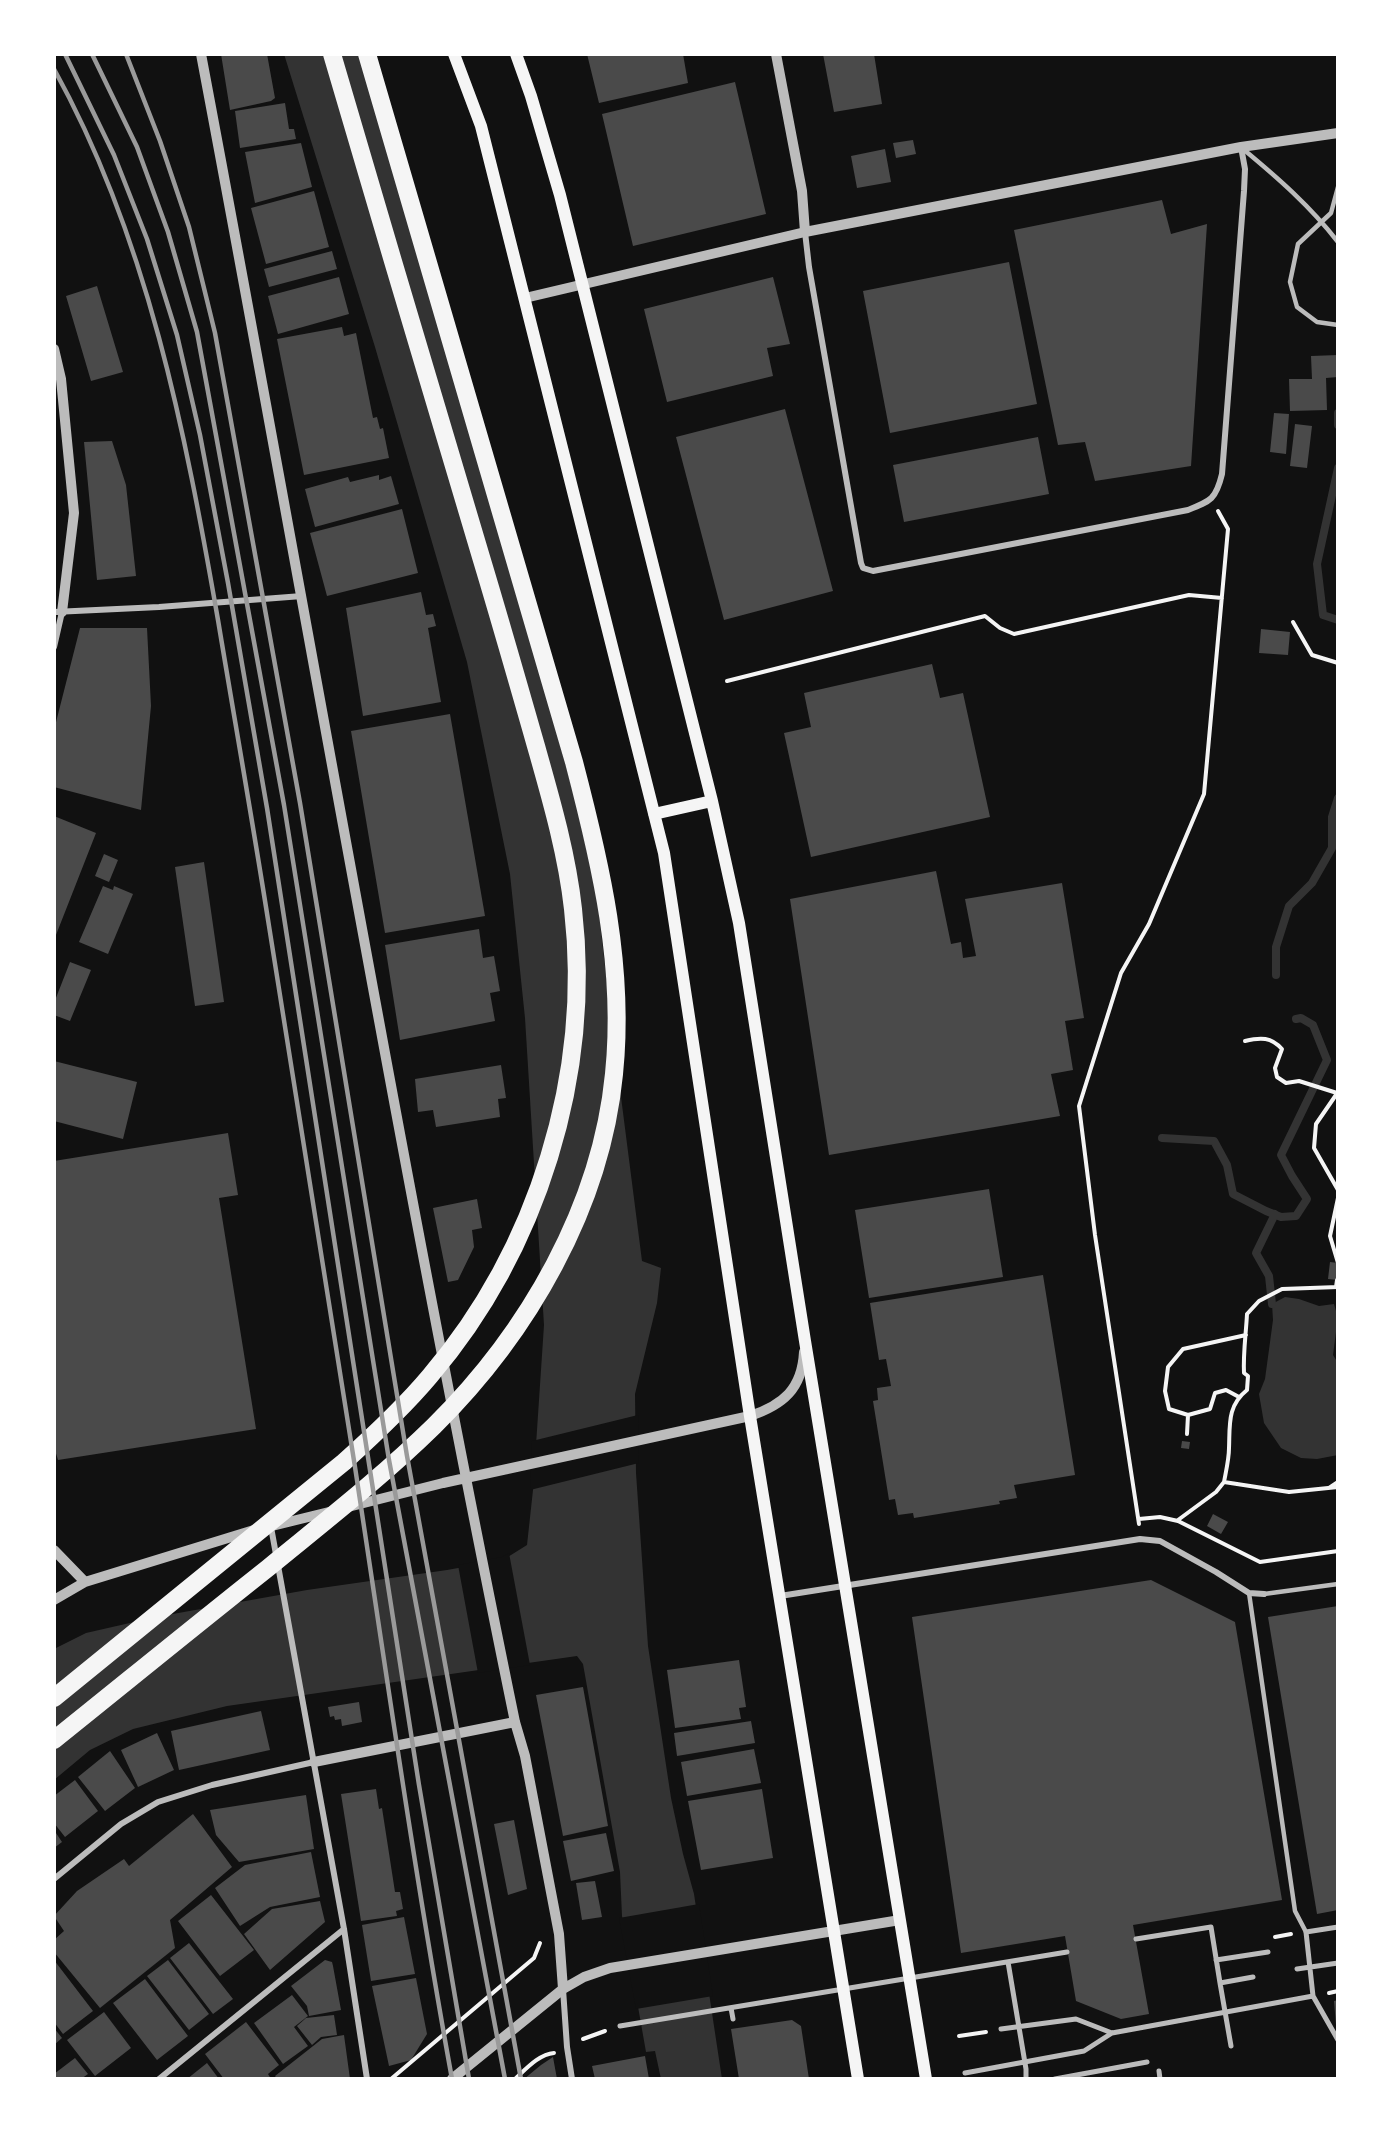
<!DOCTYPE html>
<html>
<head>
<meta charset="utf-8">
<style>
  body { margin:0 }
  #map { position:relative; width:1392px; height:2133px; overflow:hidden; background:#111; font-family:Rubik,sans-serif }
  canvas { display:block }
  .frame { position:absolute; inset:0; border:56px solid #fff; pointer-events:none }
</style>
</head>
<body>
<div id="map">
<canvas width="1392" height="2133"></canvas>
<div class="frame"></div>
</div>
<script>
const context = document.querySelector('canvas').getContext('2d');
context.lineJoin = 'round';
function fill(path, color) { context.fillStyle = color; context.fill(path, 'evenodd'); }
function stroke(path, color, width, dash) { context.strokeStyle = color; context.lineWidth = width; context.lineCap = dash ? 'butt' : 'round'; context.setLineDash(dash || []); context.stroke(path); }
fill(new Path2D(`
  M284,54h85l207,749 21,93 13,115 32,250 19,7 -4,35 -22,91 1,79 12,173 23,152 12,56 11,40 28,185h-61l-6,-28 -9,1 -24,-136 -2,-44 -37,-208 -6,-8 -350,50 -94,23 -43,21 -36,30v-131l32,-16 70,-16 151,-27 140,-20 56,-10 24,-15 6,-55 11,-165 -19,-307 -15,-144 -43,-212 -92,-315z
  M1285,1297l14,2 20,7 15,-2 2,7h2v20l-2,1 -3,23 5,8v92l-21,4 -16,-1 -20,-10 -17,-25 -5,-29 6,-15 8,-59 -1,-16z`), '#333');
fill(new Path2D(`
  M638,1415l1,48 -109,27 2,-49z
  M509,1553l21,112 -52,8 -20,-108 44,-8z
  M699,1904l14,92 -77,13 -17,-91z`), '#111');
stroke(new Path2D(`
  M1338,413v12
  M1338,468l-21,96 6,51 15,5
  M1276,975v-28l13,-41 23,-23 20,-35v-31l6,-19
  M1162,1138l52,3 13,24 6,29 33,17 15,6 15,-1 11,-17 -15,-23 -11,-21 46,-95 -14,-35 -12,-7 -5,1
  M1272,1304l-3,-28 -13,-23 19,-39`), '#333', 8);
fill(new Path2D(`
  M221,54h46l8,44 -4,3 -41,9z
  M587,54h96l5,29 -89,20z
  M823,54h51l8,50 -48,8z
  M735,82l31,132 -133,32 -31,-132z
  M285,103l4,26h5l2,10 -56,9 -5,-37z
  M913,140l3,14 -20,4 -3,-15z
  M301,143l11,44 -57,16 -10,-51z
  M885,149l6,33 -34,6 -6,-32z
  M314,191l15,56 -63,17 -15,-56z
  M1162,200l9,34 36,-10 -16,242 -96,15 -10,-39 -27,3 -44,-215z
  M332,251l5,18 -68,18 -5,-18z
  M1009,262l28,142 -147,29 -27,-142z
  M339,277l10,37 -71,20 -10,-38z
  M773,277l17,67 -23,4 6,28 -106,26 -23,-93z
  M97,286l26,86 -32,9 -25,-85z
  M342,327l2,9 12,-3 17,85 4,-1 3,12 3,-1 6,30 -85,17 -27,-136z
  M1338,355v22l-12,1 1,32 -37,1 -1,-32h23l-1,-23z
  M785,409l48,182 -109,29 -48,-183z
  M1274,413l15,1 -3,40 -16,-2z
  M1295,424l17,2 -5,42 -17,-2z
  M1038,437l11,57 -145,28 -11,-57z
  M112,441l14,44 10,91 -39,4 -13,-138z
  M379,475v5l12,-4 8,28 -84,23 -10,-38 43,-12 2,5z
  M402,509l16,64 -91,23 -17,-63z
  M421,592l5,23 7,-1 3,12 -8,2 13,74 -78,14 -17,-108z
  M80,628h67l4,78 -10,104 -87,-23v-57z
  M1261,629l29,3 -2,23 -29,-2z
  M932,664l8,34 23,-5 27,124 -179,40 -27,-124 27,-6 -7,-34z
  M450,714l35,202 -100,17 -34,-202z
  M54,816l42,17 -42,107z
  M104,854l14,6 -9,22 -14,-6z
  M204,862l20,140 -29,4 -20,-139z
  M936,871l15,73 10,-2 2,16 13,-2 -11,-57 97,-16 22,135 -19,3 8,49 -22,4 9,42 -231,39 -39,-256z
  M103,886l10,4 1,-4 19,8 -25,60 -29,-12z
  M479,929l4,29 11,-2 6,35 -10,2 5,28 -95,19 -15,-95z
  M70,962l21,8 -21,51 -16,-6v-12z
  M54,1061l83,21 -14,57 -69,-18z
  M501,1065l5,33 -8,1 2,18 -64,10 -3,-17 -15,2 -3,-33z
  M228,1133l10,62 -19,3 37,231 -198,31 -4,-13v-286z
  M989,1189l14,88 -134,21 -14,-88z
  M477,1199l5,29 -10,2 2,17 -16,33 -10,2 -15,-74z
  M1330,1262l8,1v17l-10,-1z
  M1043,1275l32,200 -61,10 3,13 -18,3 1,3 -86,14 -1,-5 -15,2 -3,-16 -6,1 -16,-99 5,-1 -1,-12 14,-2 -5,-27 -7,1 -9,-57z
  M1182,1441l8,1 -1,7 -8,-1z
  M1213,1514l15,8 -7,12 -14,-8z
  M1151,1580l84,42 47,278 -149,25 16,89 -28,5 -45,-18 -11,-65 -104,17 -49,-336z
  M1338,1606v304l-21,4 -49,-297z
  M739,1660l7,47 -7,1 2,11 -66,9 -8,-58z
  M583,1687l25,139 -45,10 -27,-141z
  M359,1702l3,20 -20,4 -1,-7 -6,1 -1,-4 -4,1 -2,-10z
  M261,1711l9,39 -91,20 -8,-39z
  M751,1721l4,22 -78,13 -3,-23z
  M157,1733l17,37 -36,17 -17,-37z
  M754,1749l7,34 -74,13 -6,-34z
  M110,1751l25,37 -30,23 -27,-34z
  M75,1780l23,31 -33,26 -11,-14v-27z
  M376,1789l3,20 3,-1 13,84h5l3,17 -7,2 1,5 -36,5 -20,-127z
  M762,1789l11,69 -72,12 -13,-69z
  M306,1795l8,54 -75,13 -23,-27 -6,-25z
  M193,1814l39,53 -62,53 5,28 -75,60 -46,-56v-12l10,-9 -10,-15 23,-25 47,-32 5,7z
  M514,1820l13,69 -19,6 -14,-71z
  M54,1830l8,12 -8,6z
  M606,1833l8,38 -43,10 -8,-40z
  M311,1852l9,45 -50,10 -30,19 -25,-38 30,-23z
  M595,1881l7,36 -20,3 -6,-37z
  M211,1895l43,55 -34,26 -42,-55z
  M320,1901l5,21 -55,48 -26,-36 28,-25z
  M404,1917l11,57 -44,7 -9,-56z
  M189,1943l44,56 -20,15 -43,-56z
  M54,1960l39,51 -30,23 -9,-12z
  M168,1960l41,54 -20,16 -42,-54z
  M325,1960l7,2 1,4 8,44 -32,6 -2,-10 -16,-20z
  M416,1978l11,56 -16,26 -22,6 -17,-80z
  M145,1979l43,57 -31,24 -44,-57z
  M292,1995l16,21 -14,11 14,19 -25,18 -29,-41z
  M1338,2000v25h-2l-2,-24z
  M104,2012l27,36 -36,28 -28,-36z
  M334,2015l3,20 -16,2 -9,8 -15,-19 9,-8z
  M792,2020l9,6 8,53h-70l-8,-50z
  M246,2022l33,43 -11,9 3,5h-47l-19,-25z
  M54,2028l8,10 -8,7z
  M344,2035l6,44h-73l-2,-3 47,-37z
  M645,2056l4,23h-54l-3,-13z
  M553,2057l4,22h-33l17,-14z
  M75,2058l13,16 -7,5h-27v-5z
  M207,2063l12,16h-32z`), '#4a4a4a');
stroke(new Path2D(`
  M1293,622l19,33 26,8
  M727,681l258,-65 15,12 14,6 175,-39 33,3
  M1245,1041c16,-4 26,-4 37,8l-7,19 2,9 9,6 13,-2 38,12
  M1338,1092l-22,32 -2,24 24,42
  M1338,1263l-8,-27 8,-38
  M1336,1287l1,-7
  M1338,1287l-56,2 -23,12 -12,13c-1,20 -4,39 -3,59l4,3 -1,14c-20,16 -17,35 -18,58 0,11 -3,23 -5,34l65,10 49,-5
  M1239,1397l-13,-7 -11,3 -5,16 -22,6 -19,-6 -4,-18 3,-24 15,-18 63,-14
  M1187,1434l1,-19
  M1329,1488l9,-6
  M1139,1519l21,-2 18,4 82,41 78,-11
  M1178,1520l38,-28 8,-10
  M1139,1524l-44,-289 -16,-129 42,-133 28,-49 55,-130 24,-265 -10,-18
  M1275,1937l16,-3
  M1329,1993l9,-2
  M959,2036l27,-4
  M583,2039l22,-8
  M391,2079l143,-121 6,-15
  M515,2079c10,-9 24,-25 39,-26`), '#f5f5f5', 4);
stroke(new Path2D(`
  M1243,149c35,29 67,57 95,93
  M1338,187l-7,26 -33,31 -8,38 7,25 20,15 21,3
  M1249,1593l46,318 11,21
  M1264,1594l74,-10`), '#bcbcbc', 4.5);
stroke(new Path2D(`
  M1338,1927l-32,5 7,64 25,44
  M1136,1939l75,-12 9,56 33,-6
  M1216,1960l52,-8
  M1008,1962l18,107v10
  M1297,1969l41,-6
  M1220,1983l11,63
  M731,2008l2,11
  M620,2026l447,-74
  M1001,2029l75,-10 36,14 201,-37
  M1159,2071l1,8
  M965,2073l119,-22 28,-18
  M1055,2079l92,-17`), '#bcbcbc', 5);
stroke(new Path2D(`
  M805,232l4,35 52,296 2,5 10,3 315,-61c23,-9 28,-11 34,-36l22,-283 1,-22 -4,-22
  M54,612l105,-5 143,-11
  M54,647l8,-35
  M271,1527l73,402 23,150
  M780,1596l360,-57 20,2 56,31 33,21 15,1
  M54,1879l67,-55 37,-22 54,-17 102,-23
  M563,1989l4,58 5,32
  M159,2079l185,-150`), '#bcbcbc', 6);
stroke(new Path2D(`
  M201,54c105,556 200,1114 314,1668l10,34 34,178 4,55
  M776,54l26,137 3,41
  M525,298l280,-66 436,-85 97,-14
  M54,349l7,30 13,134 -12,99
  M348,1507l95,-24 307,-67c33,-11 52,-27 54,-64
  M272,1526l61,-15
  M54,1550l31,32
  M54,1600l31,-18 169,-52
  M314,1762l201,-40
  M452,2079l111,-90 21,-12 26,-9 290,-48`), '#bcbcbc', 10);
stroke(new Path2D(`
  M454,54l27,72 183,727 85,557 109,669
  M516,54l15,42 29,99 152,606 27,122 66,418 121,738
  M654,814l58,-13`), '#f5f5f5', 12);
stroke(new Path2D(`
  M54,1698l290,-236c30,-27 60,-55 86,-86 108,-127 162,-301 143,-467 -6,-55 -22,-110 -37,-163 -18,-63 -36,-126 -55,-189 -50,-168 -100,-335 -149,-503
  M54,1740c71,-57 142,-115 214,-172 56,-46 114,-91 166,-142 94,-93 167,-219 180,-352 11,-107 -13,-209 -40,-312l-207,-708`), '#f5f5f5', 18);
stroke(new Path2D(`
  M65,54l49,101 33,84 30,96 23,100 28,148 39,225 152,977 50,294
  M92,54l45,93 31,85 29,100 87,473 105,655 116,619
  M126,54l34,87 29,86 26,106 85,470 107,653 114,623
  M54,69c94,170 131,362 164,551 17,102 35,204 51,306 28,180 58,361 86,541 31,204 60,409 97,612`), '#9a9a9a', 4.5);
</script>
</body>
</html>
